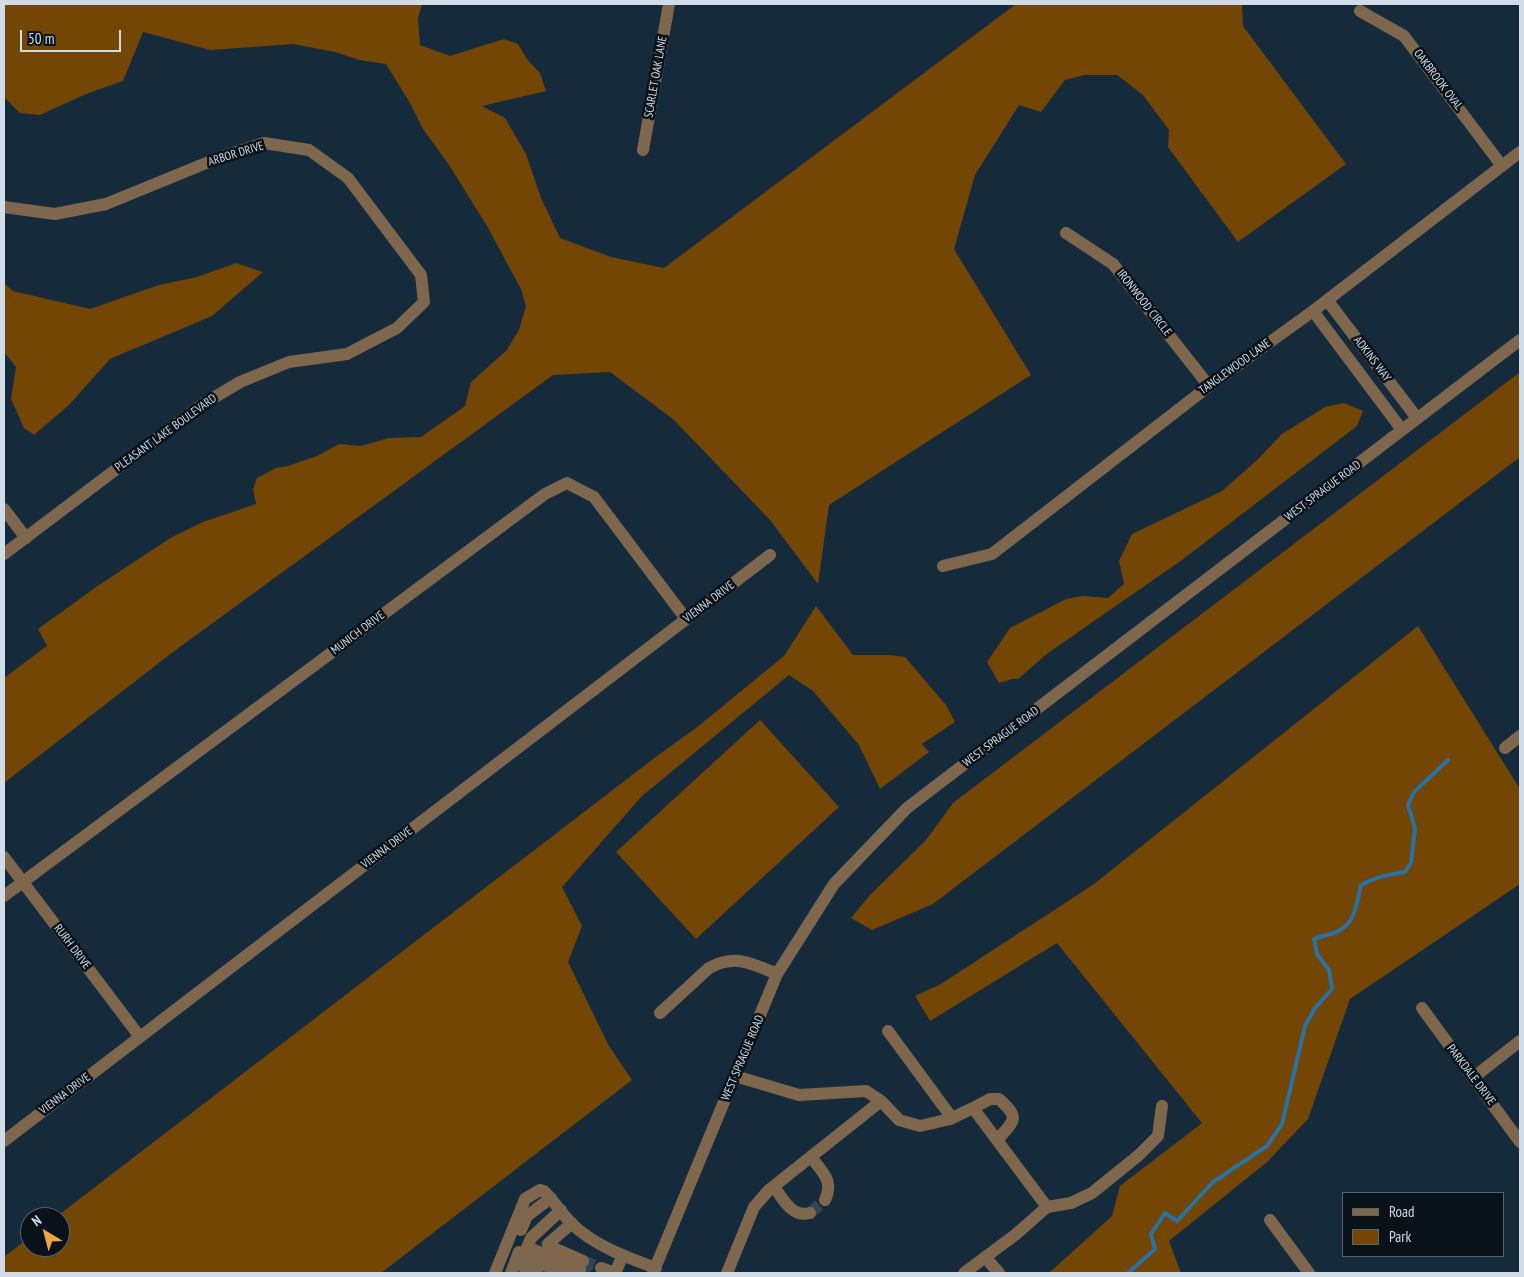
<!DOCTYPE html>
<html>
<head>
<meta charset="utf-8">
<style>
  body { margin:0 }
  #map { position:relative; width:1524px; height:1277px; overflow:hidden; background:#152a3b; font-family:"PT Sans Narrow",sans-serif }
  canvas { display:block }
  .frame { position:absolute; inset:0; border:5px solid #d0dde8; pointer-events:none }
  .legend { position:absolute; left:1342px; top:1192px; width:162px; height:65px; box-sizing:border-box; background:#091219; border:1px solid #59636c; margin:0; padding:6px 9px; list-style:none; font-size:15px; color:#d0dde8 }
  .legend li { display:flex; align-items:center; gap:10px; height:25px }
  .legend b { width:25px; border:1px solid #59636c }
  .north { position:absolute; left:20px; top:1207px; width:50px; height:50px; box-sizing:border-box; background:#091219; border:1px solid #59636c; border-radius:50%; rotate:323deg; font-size:14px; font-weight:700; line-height:20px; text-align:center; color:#d0dde8 }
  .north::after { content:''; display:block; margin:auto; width:18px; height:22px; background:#f4a443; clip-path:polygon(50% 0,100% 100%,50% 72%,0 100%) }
  .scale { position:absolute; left:20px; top:30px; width:101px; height:22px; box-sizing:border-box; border:2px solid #d0dde8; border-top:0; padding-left:6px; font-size:15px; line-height:18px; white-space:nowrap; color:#d0dde8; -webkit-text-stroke:4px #091219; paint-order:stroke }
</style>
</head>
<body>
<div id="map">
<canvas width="1524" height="1277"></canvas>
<div class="frame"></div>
<ul class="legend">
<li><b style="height:6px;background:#7f674e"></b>Road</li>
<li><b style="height:14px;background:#734605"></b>Park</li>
</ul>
<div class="north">N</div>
<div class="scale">50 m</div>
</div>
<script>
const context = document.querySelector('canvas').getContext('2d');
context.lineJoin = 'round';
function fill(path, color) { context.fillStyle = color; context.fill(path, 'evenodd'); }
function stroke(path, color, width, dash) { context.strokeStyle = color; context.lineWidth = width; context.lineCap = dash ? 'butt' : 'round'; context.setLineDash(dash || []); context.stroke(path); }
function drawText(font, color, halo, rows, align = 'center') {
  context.font = font + ' "PT Sans Narrow",sans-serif'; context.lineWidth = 5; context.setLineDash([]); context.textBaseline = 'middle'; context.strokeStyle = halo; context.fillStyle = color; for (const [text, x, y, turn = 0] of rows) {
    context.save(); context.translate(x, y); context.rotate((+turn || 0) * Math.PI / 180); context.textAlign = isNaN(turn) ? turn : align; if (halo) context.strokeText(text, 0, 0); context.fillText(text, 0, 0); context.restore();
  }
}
fill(new Path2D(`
  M4,4h418l-4,14 2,27 30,11 54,-17 14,5 9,15 13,14 6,18 -64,15 23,12 21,36 15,44 19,40 51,19 53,11 352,-264h226l1,22 103,138 -108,78 -70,-95 1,-17 -26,-35 -26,-20h-32l-20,5 -24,32 -22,-7 -44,70 -21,74 77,126 -202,130 -11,79 -48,-64 -97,-101 -63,-47 -57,3 -380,277 -169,131v-105l43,-32 -9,-17 58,-42 76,-50 31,-15 53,-18 -3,-15 4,-11 19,-10 12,-2 29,-10 22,-12 22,2 28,-8 32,-1 44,-31 6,-24 35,-31 13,-21 7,-24 -5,-17 -34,-63 -38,-61 -26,-36 -13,-26 -24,-39 -26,-4 -25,-8 -42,-8 -83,6 -67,-18 -20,49 -37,13 -46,21 -20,-2 -16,-16z
  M236,263l27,9 -51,44 -102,43 -40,45 -36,31 -10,-7 -13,-29 5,-32 -12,-15v-69l9,8 77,18 69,-24 38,-8z
  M1520,372v85l-587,447 -61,26 -21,-12 19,-23 56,-55 27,-37z
  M1344,403l19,8 -6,15 -175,134 -134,93 -30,26h-6l-13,4 -12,-21 23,-34 33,-17 23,-12 17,-3 25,2 16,-14 -5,-23 13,-27 90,-43 33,-29 27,-28 43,-27z
  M816,606l37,49h36l16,2 41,48 9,17 -33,22 7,8 -49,37 -21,-44 -46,-54 -24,-16 -147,121 -80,91 20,39 -14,36 41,84 23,34 -251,193h-377v-16l26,-20v10h30v-30h-4l601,-461 39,-28 88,-72z
  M1418,626l102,163v95l-170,115 -42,120 -41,43 -98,79 12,32h-132l63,-57 8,-30 82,-63 -145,-180 -127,78 -15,-25 26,-12 153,-100z
  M760,720l79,87 -143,132 -80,-87z`), '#734605');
stroke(new Path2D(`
  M1128,1273l27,-24 -4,-15 14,-21 12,8 36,-39 54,-36 15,-22 23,-98 10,-18 17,-19 -3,-19 -12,-16 -3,-15c8,-4 19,-4 26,-9 16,-9 17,-29 21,-45 15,-8 27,-11 44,-13l6,-9 4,-35 -7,-23 6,-13 34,-32`), '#2972a5', 4);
stroke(new Path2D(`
  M810,1213l15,-13
  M583,1261l18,7
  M580,1269l9,4`), '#314555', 12, [12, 6]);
stroke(new Path2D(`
  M1360,11l44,25 98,130
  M643,150l26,-146
  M4,207l51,7 51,-10 110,-45 48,-16 45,7 39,28 73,97 3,27 -27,26 -50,26 -58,8 -49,20 -40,24 -196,148
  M1066,233l47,31 96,122
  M1327,300l90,118
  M1313,311l89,119
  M4,509l22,29
  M943,566l49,-12 217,-168 104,-75 207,-159
  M1505,748l15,-12
  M4,857l136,180
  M4,896l541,-402 22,-11 27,14 92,122
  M1422,1008l98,134
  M660,1013l49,-45c27,-14 42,-5 68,6
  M888,1031l64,87
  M735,1076l64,19 67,-4 15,10 18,19 21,6 30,-7 23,-11 74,99 -32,28 -51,38
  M1474,1077l46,-36
  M973,1108l17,-9h9c21,19 16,21 -1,40
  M4,1141l766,-586
  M811,1157c12,16 23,24 14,43
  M774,1187c9,12 18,31 36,26
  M1047,1207l24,-4 21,-10 47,-38 19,-19 4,-30
  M1270,1220l39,53
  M572,1223l-24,21 1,2 34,15
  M521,1230l6,-14 24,-18
  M527,1247l53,22
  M523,1257l42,16
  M985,1257l14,16
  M601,1268l14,5
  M495,1273l30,-74 15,-9 4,1c10,10 18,23 28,33 23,22 54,33 84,44
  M511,1273l8,-21
  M537,1273l-13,-5 -3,-5 10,-25 30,-28
  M615,1273l8,-18
  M653,1273l124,-299 57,-90 73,-76 613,-468
  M727,1273l27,-66 15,-17 112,-89`), '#7f674e', 12);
drawText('12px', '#d0dde8', '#091219', [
  ["SCARLET OAK LANE",656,77,-80],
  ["OAKBROOK OVAL",1438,80,53],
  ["ARBOR DRIVE",236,154,-17],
  ["IRONWOOD CIRCLE",1144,303,52],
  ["ADKINS WAY",1372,359,53],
  ["TANGLEWOOD LANE",1235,367,-36],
  ["PLEASANT LAKE BOULEVARD",166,433,-36],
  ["WEST SPRAGUE ROAD",1323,491,-37],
  ["VIENNA DRIVE",709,602,-37],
  ["MUNICH DRIVE",358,633,-37],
  ["WEST SPRAGUE ROAD",1001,737,-37],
  ["VIENNA DRIVE",387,848,-37],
  ["RURH DRIVE",72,947,53],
  ["WEST SPRAGUE ROAD",743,1058,-67],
  ["PARKDALE DRIVE",1471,1075,53],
  ["VIENNA DRIVE",65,1094,-37]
]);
</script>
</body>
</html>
